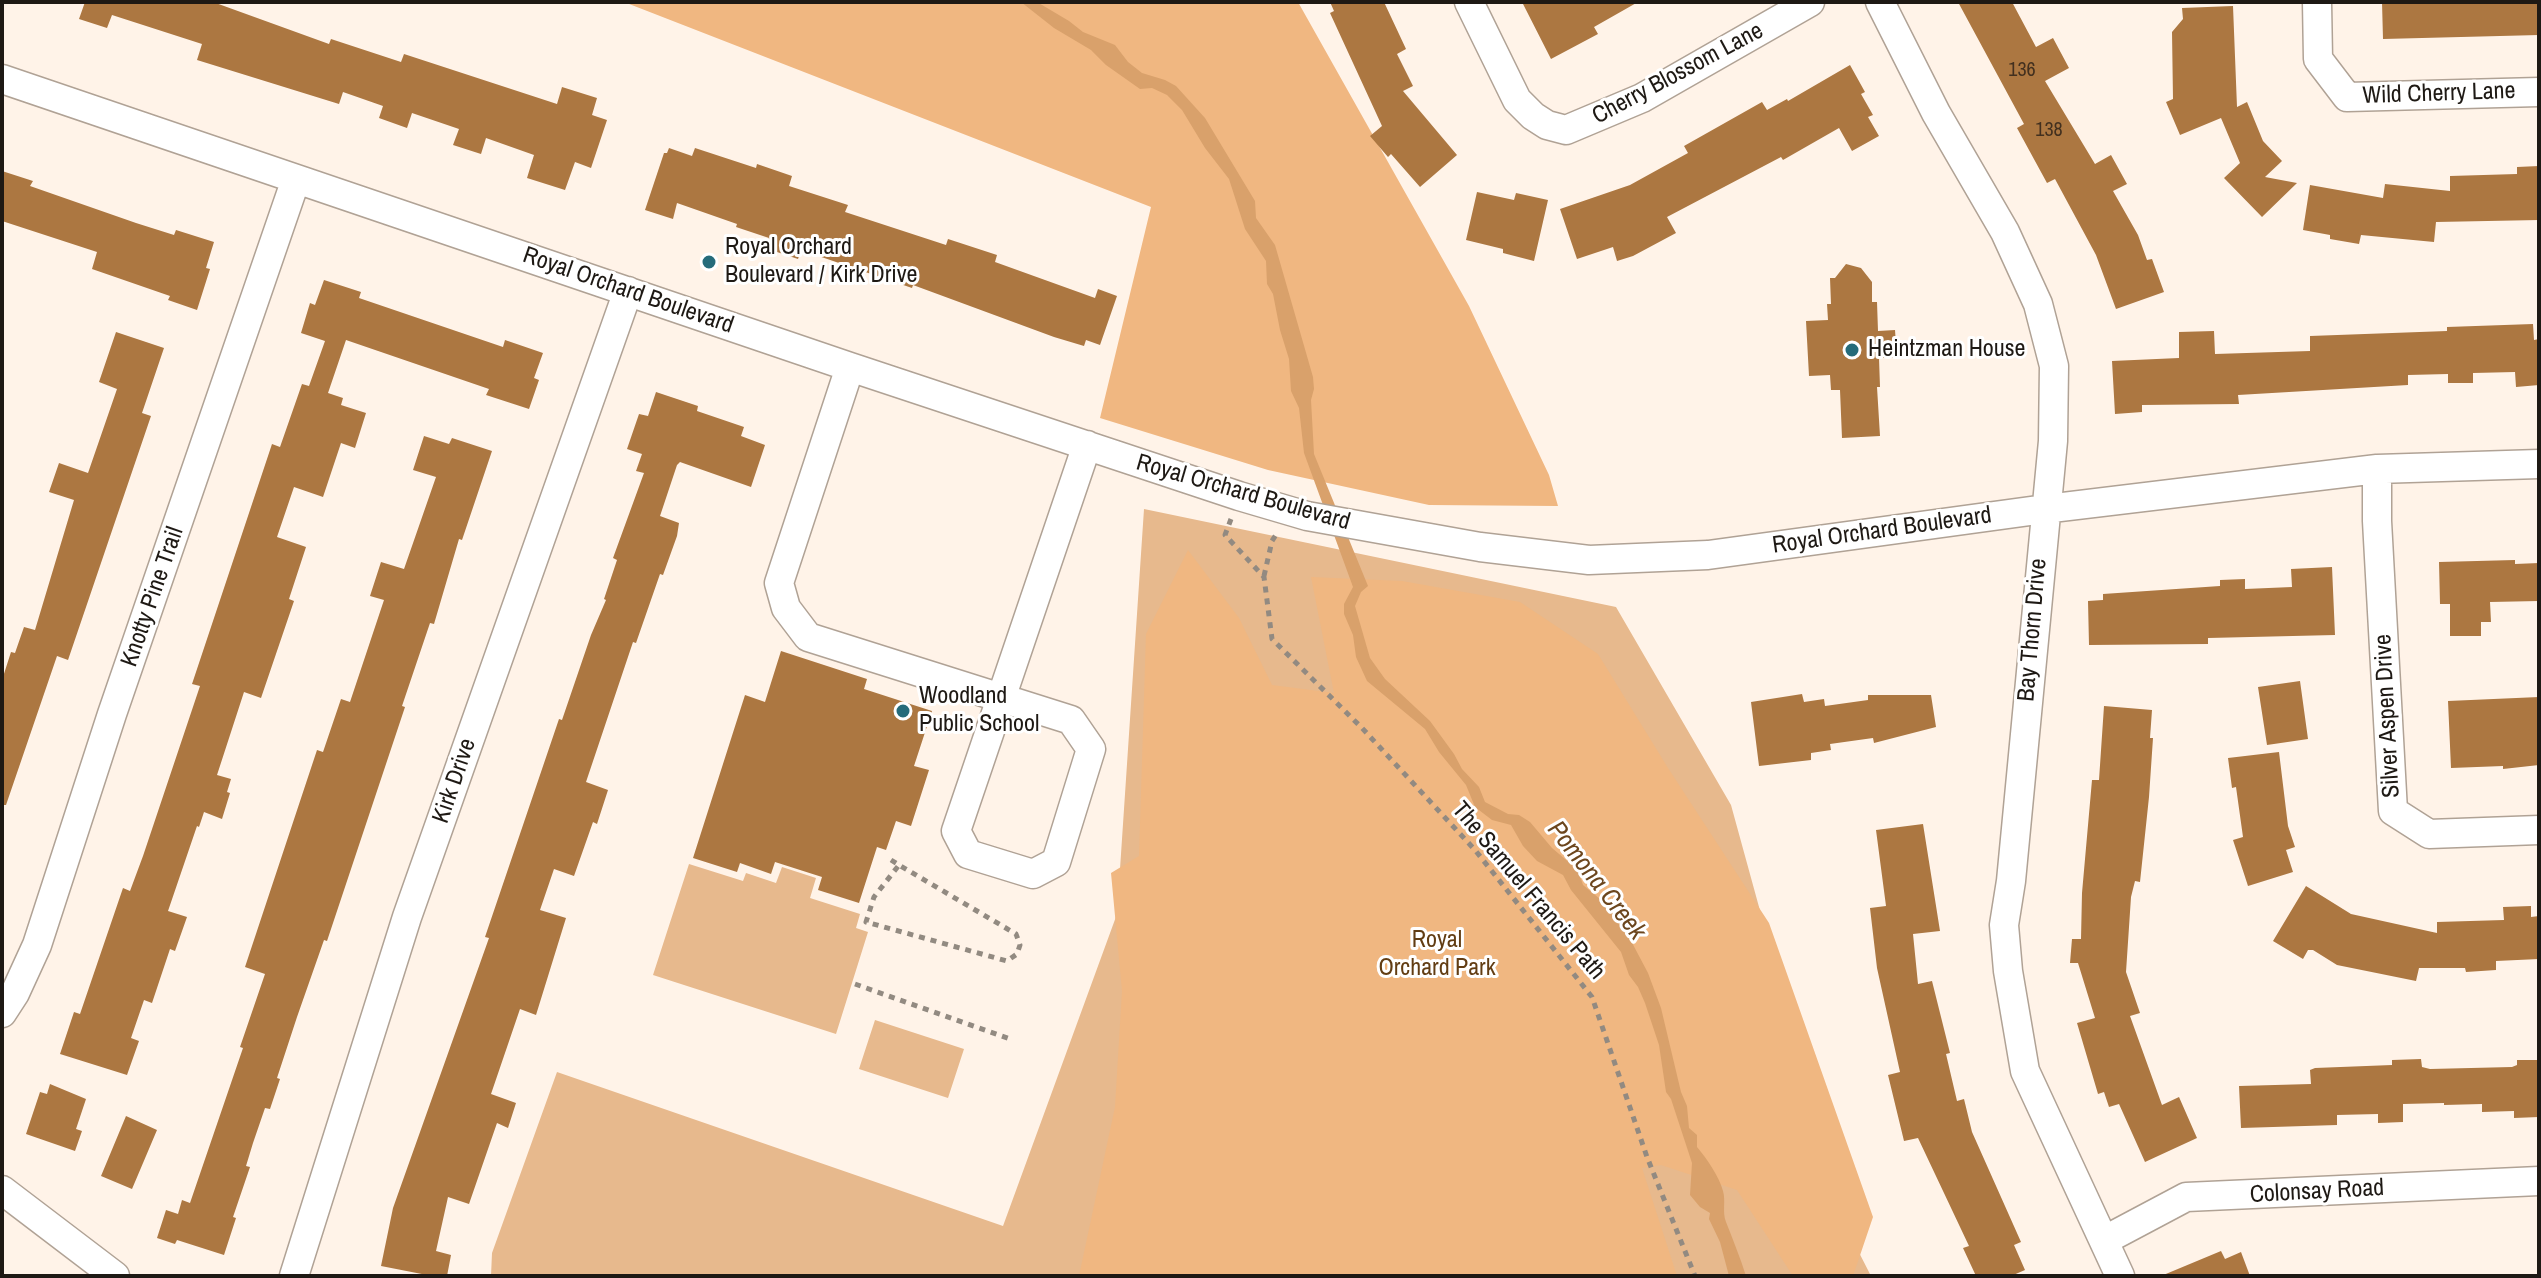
<!DOCTYPE html>
<html>
<head>
<meta charset="utf-8">
<style>
  body { margin:0 }
  #map { position:relative; width:2541px; height:1278px; overflow:hidden; background:#fff3e8; font-family:"Archivo Narrow",sans-serif }
  canvas { display:block }
  .frame { position:absolute; inset:0; border:4px solid #1e1914; pointer-events:none }
</style>
</head>
<body>
<div id="map">
<canvas width="2541" height="1278"></canvas>
<div class="frame"></div>
</div>
<script>
const context = document.querySelector('canvas').getContext('2d');
context.lineJoin = 'round';
function fill(path, color) { context.fillStyle = color; context.fill(path, 'evenodd'); }
function stroke(path, color, width, dash) { context.strokeStyle = color; context.lineWidth = width; context.lineCap = dash ? 'butt' : 'round'; context.setLineDash(dash || []); context.stroke(path); }
function drawText(font, color, halo, rows, align = 'center') {
  context.font = font + ' "Archivo Narrow",sans-serif'; context.lineWidth = 6; context.setLineDash([]); context.textBaseline = 'middle'; context.strokeStyle = halo; context.fillStyle = color; for (const [text, x, y, turn = 0] of rows) {
    context.save(); context.translate(x, y); context.rotate((+turn || 0) * Math.PI / 180); context.textAlign = isNaN(turn) ? turn : align; if (halo) context.strokeText(text, 0, 0); context.fillText(text, 0, 0); context.restore();
  }
}
fill(new Path2D(`
  M1144,509l472,98 115,198 117,426 23,45h-1380l1,-23 65,-181 446,154 114,-312z
  M689,864l54,17 3,-8 30,10 6,-16 34,11 -6,20 50,16 -4,14 12,4 -32,102 -183,-59z
  M875,1020l89,29 -16,49 -89,-29z`), '#e7b98d');
fill(new Path2D(`
  M624,2h674l171,304 80,169 9,31 -129,-1 -161,-35 -168,-52 51,-211z
  M1188,550l51,68 33,67 62,8 -23,-116 91,4 118,21 78,52 70,114 101,155 104,294 -20,59h-60l-56,-86 -76,-25 -19,3 35,108h-598l36,-169 7,-116 -11,-118 28,-17 7,-222z`), '#f0b781');
fill(new Path2D(`
  M1021,2h16l32,19 14,11 32,13 13,17 14,11 23,7 11,6 29,32 50,83 1,17 19,27 38,132 1,12 -3,11 3,54 54,132 -7,6 -6,14 15,52 15,21 45,42 24,33 8,15 17,18 6,15 23,12 11,1 11,7 22,26 26,22 5,15 23,19 23,33 19,36 13,35 20,84 6,14 2,22 8,7v12c10,12 22,29 26,44 3,10 -1,21 3,31 7,18 14,35 20,54h-17l-9,-34 -11,-23 1,-6 -10,-6 -10,-12 2,-32 -21,-64 -5,-7 -7,-47 -14,-42 -7,-16 -9,-12 -8,-23 -50,-62 -8,-15 -26,-14 -14,-15 -12,-21 -19,-5 -17,-13 -9,-22 -27,-33 -14,-23 -58,-48 -11,-24 -3,-22 -9,-21v-10l9,-17 -49,-134 -5,-45 -8,-17 -2,-32 -9,-29 -7,-36 -6,-10 -1,-23 -21,-32 -16,-50 -24,-31 -23,-38 -15,-15 -15,-7 -12,1 -34,-24 -15,-15 -37,-22z`), '#d9a16b');
fill(new Path2D(`
  M85,2h128l116,42 2,-5 70,23 3,-8 153,50 5,-17 35,11 -5,17 15,5 -16,48 -16,-6 -10,28 -38,-12 7,-23 -48,-17 -5,16 -28,-9 6,-16 -47,-16 -5,15 -28,-10 4,-12 -40,-14 -4,12 -142,-44 5,-16 -90,-29 -5,13 -28,-9z
  M1330,2h54l22,47 -9,5 16,32 -10,5 54,64 -37,32 -29,-33 -3,3 -18,-21 12,-10 -52,-113 4,-2z
  M1522,2h116l-44,25 4,7 -47,25z
  M1958,2h54l24,45 17,-9 16,30 -24,13 50,83 16,-9 16,29 -14,7 25,44 9,25 5,-1 12,33 -48,17 -20,-54 -41,-76 -8,4 -30,-55 7,-4z
  M2382,2h157v33l-156,4z
  M2233,6l4,101 10,-5 16,39 19,20 -17,16 32,6 -35,34 -38,-39 16,-15 -19,-45 -41,17 -14,-33 7,-3 -1,-67 11,-13 -1,-11z
  M1850,65l15,27 -4,2 12,21 -5,2 11,19 -27,15 -13,-23 -56,32 -2,-3 -114,60 9,16 -43,23 -16,5 -4,-14 -36,12 -17,-50 70,-24 58,-32 -4,-7 78,-44 5,8 20,-11 1,2z
  M669,148l23,8 3,-8 61,20 1,-4 35,12 -3,10 59,19 -3,7 101,33 2,-6 49,16 -2,7 100,36 3,-9 19,7 -17,49 -14,-5 -2,6 -30,-9 -141,-52 -1,3 -111,-38 -3,9 -33,-11 4,-10 -33,-11 1,-3 -60,-21 -4,16 -28,-9 19,-57h3z
  M2539,166v54l-103,2 -2,20 -73,-7 -2,9 -29,-5v-4l-27,-5 7,-45 73,13 2,-14 65,7v-15l67,-2v-7z
  M2,171l31,10 -3,5 106,37 38,12 2,-5 38,12 -8,26 4,1 -13,41 -29,-10 2,-4 -78,-27 5,-17 -95,-31z
  M1477,192l37,8 2,-7 32,7 -14,61 -31,-8v-4l-37,-9z
  M1846,264l15,4 11,14v20h5l1,29 17,-1 2,28h-18l1,29h-3l3,49 -38,2 -2,-48h-9l-1,-15 -21,1 -3,-55 22,-1 -1,-16h4l-1,-26h5z
  M324,280l37,12 -2,6 144,49 2,-7 38,13 -9,25 5,2 -10,29 -43,-14 3,-6 -143,-49 -18,53 15,5 -2,7 25,8 -11,35 -14,-5 -18,54 -29,-10 -17,50 29,10 -17,52 5,2 -33,97 -17,-6 -27,83 14,4 -4,13 3,1 -8,26 -18,-7 -5,15 -2,-1 -29,85 19,6 -12,34 -5,-2 -18,54 -8,-3 -13,38 8,3 -12,34 -67,-21 14,-42 6,2 43,-126 7,3 13,-35 57,-170 -8,-2 80,-240 8,3 22,-63 7,2 16,-45 -24,-8 9,-30 5,2z
  M2533,324l1,16 5,-1v46l-23,2 -1,-15 -42,1v10h-25v-9l-40,1v10l-170,10 1,9 -97,1v7l-27,2 -3,-53 67,-3v-26l35,-1 1,23 95,-3v-15l137,-5v-4z
  M116,332l48,16 -22,65 9,3 -83,244 -11,-4 -51,149h-4v-125l9,-28 4,1 9,-26 11,3 39,-130 -25,-8 10,-29 29,10 29,-84 -18,-7z
  M656,392l42,14 -1,5 47,16 -3,9 24,9 -14,42 -71,-25 -3,3 -17,51 19,7 -2,13 -14,39 -3,-1 -24,69 -3,-1 -47,140 22,8 -11,34 -4,-2 -19,54 -20,-7 -14,41 26,8 -30,97 -16,-6 -29,85 25,9 -8,25 -11,-5 -28,81 -21,-7 -12,54 15,4 -4,21h-15l-51,-10 12,-58 96,-270 -4,-1 74,-218 3,1 29,-85 15,-35 -2,-1 13,-39 -4,-2 31,-85 -8,-2 6,-17 -15,-5 12,-35 9,2z
  M424,436l25,8 3,-6 40,13 -30,89 -3,-1 -25,85 -4,-1 -28,83 3,1 -78,234 -3,-1 -27,77 -20,61 3,1 -10,30 -5,-1 -12,35 -7,23 4,1 -17,50 3,1 -12,37 -47,-15 -2,4 -18,-6 9,-28 12,4 4,-14 8,3 53,-155 -3,-1 25,-73 -20,-7 72,-217 6,2 18,-53 9,3 34,-102 -14,-4 11,-34 23,7 32,-92 -23,-7z
  M2515,560v4l24,-1v38l-49,1 1,20h-10v14h-31v-32h-10l-1,-42z
  M2332,567l3,68 -127,3v6l-119,1 -1,-44 15,-1v-6l117,-8v-6l25,-1v10l47,-2 -1,-18z
  M781,651l86,28 -3,10 68,22 -18,55 15,4 -18,56 -15,-5 -10,29 -9,-3 -18,56 -41,-13 4,-13 -47,-15 -4,12 -31,-11 -3,9 -44,-14 52,-163 20,7z
  M2300,681l8,58 -41,6 -9,-58z
  M1802,694l2,8 20,-3 1,7 43,-6v-5h63l5,32 -62,16 -1,-5 -43,6 1,6 -20,3v7l-52,6 -8,-64z
  M2539,697v68l-36,4v-3l-52,2 -3,-67z
  M2104,706l48,4 -2,28h3l-4,59 -9,85 -5,-1 -4,16 -5,75 14,41 -10,3 32,89 17,-8 18,41 -52,24 -26,-58 -10,3 -5,-15 -6,2 -21,-71 18,-5 -17,-55h-8l2,-24h9l1,-46 10,-113h7z
  M2279,752l9,74 7,21 -9,3 7,22 -45,14 -15,-46 10,-3 -7,-50 -4,1 -4,-30z
  M1923,824l17,107 -27,3 5,50 14,-3 18,72 -4,1 11,47 7,-2 8,33 49,110 -7,3 11,25 -14,6h-35l-13,-28 6,-2 -51,-108 -14,3 -16,-66 12,-3 -23,-104 -7,-60 16,-2 -10,-76z
  M2306,886l45,28 86,19v-11l67,-2 -1,-13 28,-1v11l8,-1v43l-43,2v9l-30,2 -1,-4h-46l-3,13 -79,-16 -24,-15h-5l-5,9 -30,-18z
  M2421,1059l1,8 8,2 82,-2 5,-2v-5h22v57l-25,1v-7l-32,1v-8l-38,1v-2l-41,1v18l-25,1v-9l-41,1v10l-96,3 -2,-42 72,-2 -1,-14 5,-2 77,-3v-5z
  M50,1084l36,15 -10,30 6,2 -7,20 -49,-17 14,-42 7,2z
  M126,1116l31,14 -25,59 -31,-13z
  M2221,1251l4,8 16,-7 9,24h-89z`), '#ac7741');
const minor = new Path2D(`
  M1469,2l48,98 16,16 14,9 19,5 76,-32 168,-96
  M1880,2l56,111 69,119 33,72 16,62 -1,75 -42,440 -7,44 4,46 17,100 95,205
  M2317,2l1,57 29,38 192,-5
  M2,79l848,288 389,129 68,20 173,31 109,13 119,-5 337,-46 332,-40 162,-5
  M850,367l-71,216 7,25 22,29 263,83 20,29 -35,113 -23,12 -65,-20 -12,-23 131,-386
  M2377,469v52l16,290 36,23 110,-4
  M2,1013l13,-20 22,-48 75,-231 184,-535
  M2,1190l113,86
  M2105,1240l81,-43 353,-16
  M294,1276l113,-359 221,-626`);
stroke(minor, '#b0a295', 31);
stroke(new Path2D(`
  M1231,519l-6,16 39,42 8,62 90,89 113,122 117,147 55,160 48,119
  M1264,576l8,-35 5,-8
  M891,860l8,5 117,69 4,11 -3,9 -10,7 -141,-39 8,-25 25,-32
  M855,984l155,55`), '#928a81', 5, [6, 6]);
stroke(minor, '#fff', 28);
for (const [x, y, r, color] of [
  [709,262,8,"#256b7a"],
  [1852,350,8,"#256b7a"],
  [903,711,8,"#256b7a"]
]) { const dot = new Path2D(); dot.arc(x, y, r, 0, 2 * Math.PI); context.fillStyle = color; context.fill(dot); stroke(dot, '#fff', 3); }
drawText('20px', '#42301f', null, [
  ["136",2022,71],
  ["138",2049,131]
]);
drawText('24px', '#1e1914', '#fff', [
  ["Cherry Blossom Lane",1678,74,-28],
  ["Wild Cherry Lane",2439,94,-2],
  ["Royal Orchard Boulevard",628,291,19],
  ["Royal Orchard Boulevard",1243,493,16],
  ["Royal Orchard Boulevard",1882,531,-8],
  ["Knotty Pine Trail",153,597,-71],
  ["Bay Thorn Drive",2033,630,-85],
  ["Silver Aspen Drive",2388,716,-93],
  ["Kirk Drive",455,781,-71],
  ["The Samuel Francis Path",1528,891,50],
  ["Colonsay Road",2317,1192,-3]
]);
drawText('24px', '#1e1914', '#fff', [
  ["Royal Orchard",725,248],
  ["Boulevard / Kirk Drive",725,276],
  ["Heintzman House",1868,350],
  ["Woodland",919,697],
  ["Public School",919,725]
], 'left');
drawText('24px', '#623d13', '#fff', [
  ["Royal",1437,941],
  ["Orchard Park",1437,969]
]);
drawText('italic 26px', '#6c461d', '#fff', [
  ["Pomona Creek",1596,881,52]
]);
</script>
</body>
</html>
